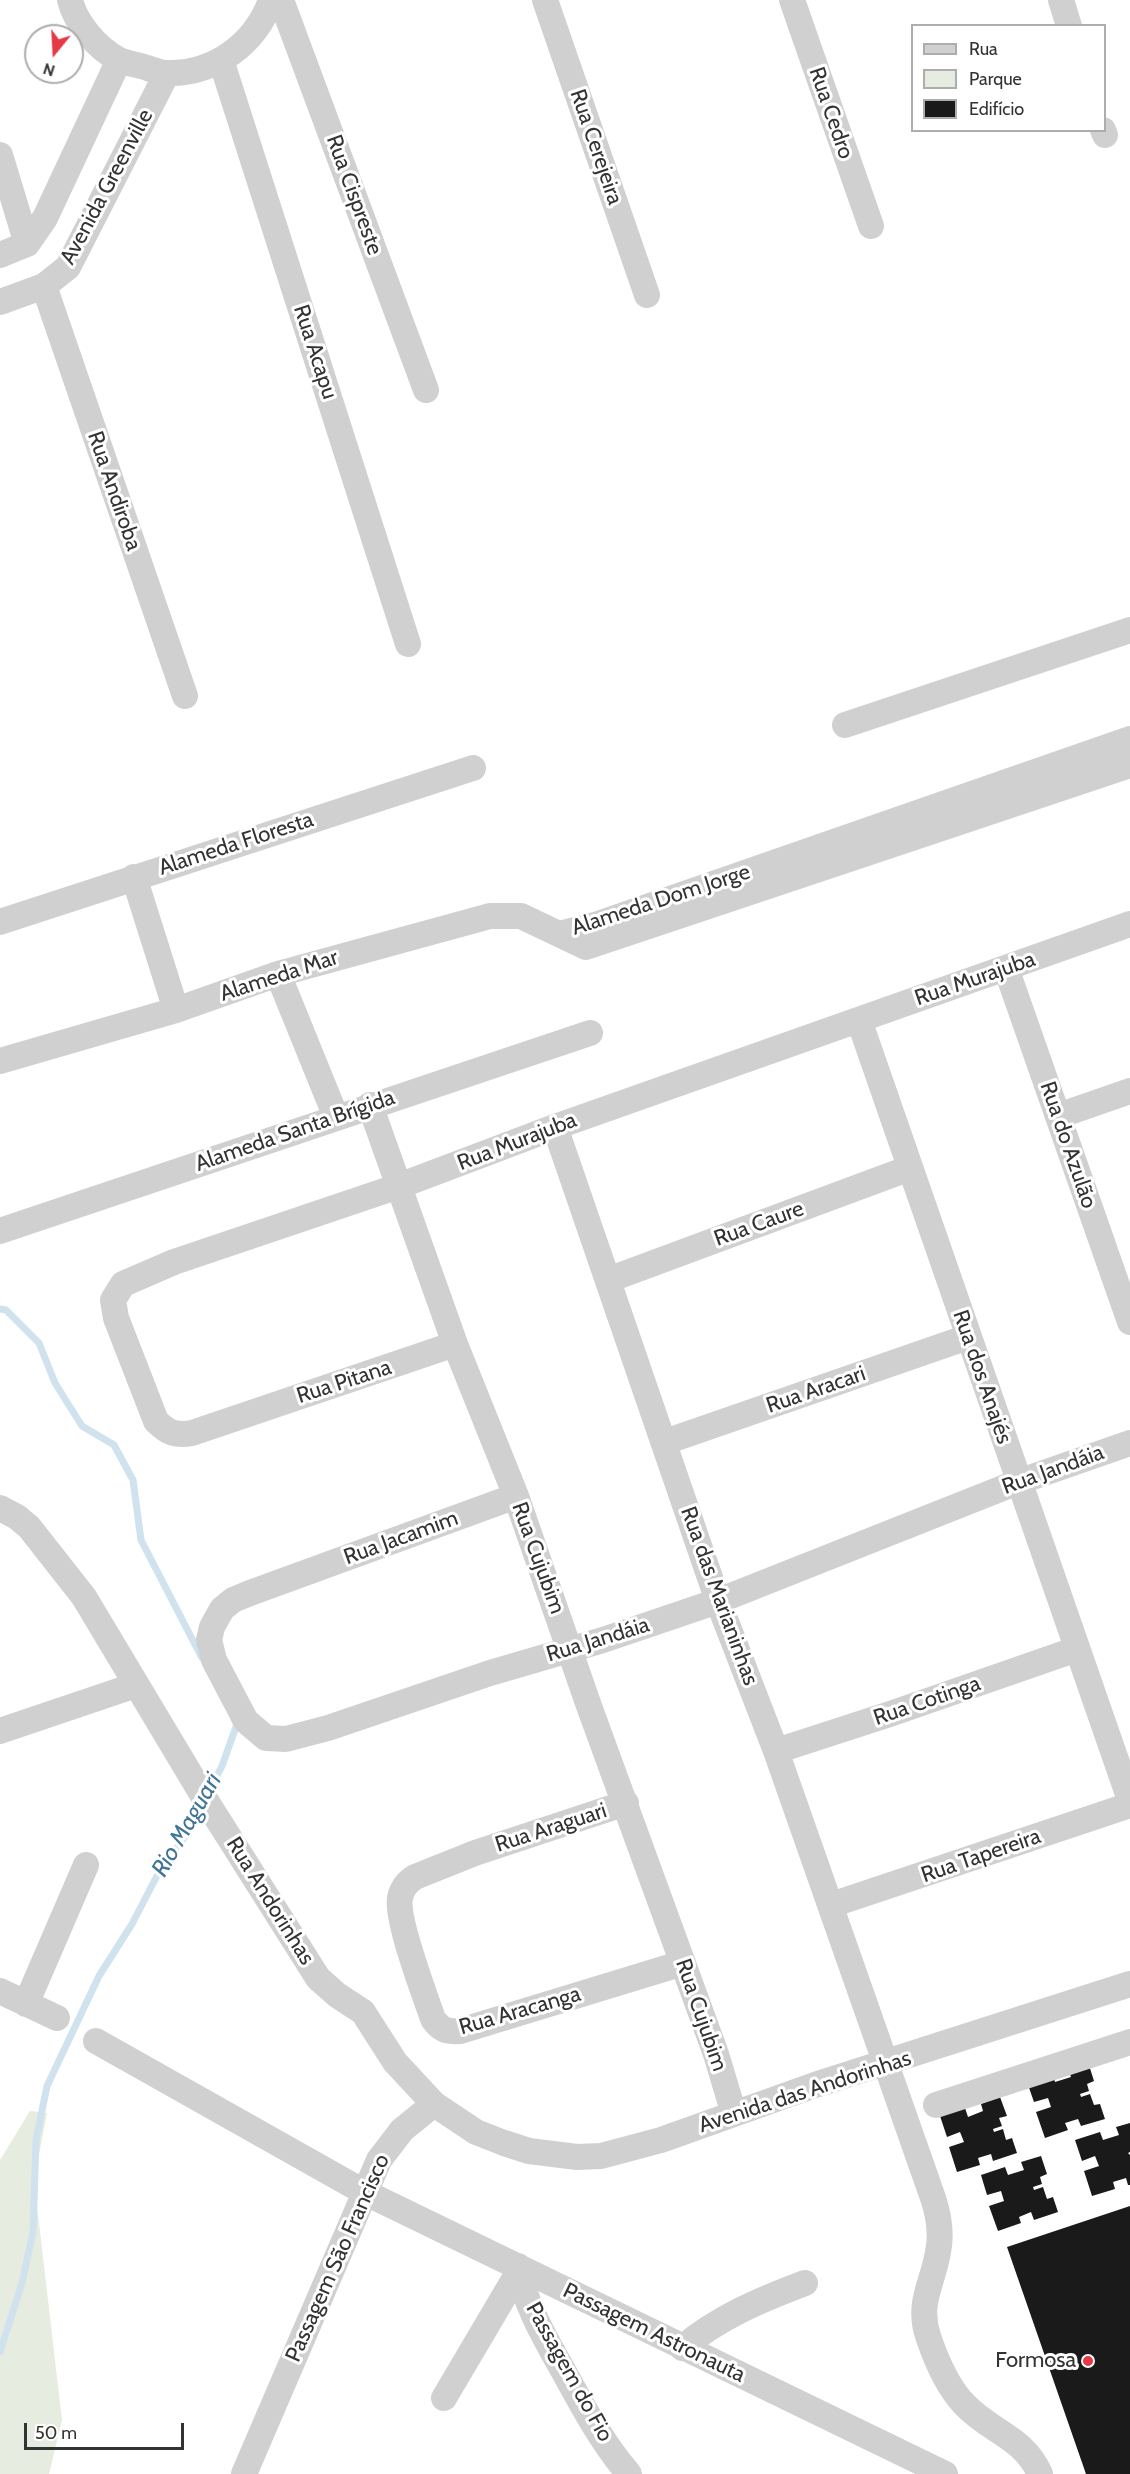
<!DOCTYPE html>
<html>
<head>
<meta charset="utf-8">
<style>
  body { margin:0 }
  #map { position:relative; width:1130px; height:2474px; overflow:hidden; background:#fff; font-family:Cabin,sans-serif }
  canvas { display:block }
  .legend { position:absolute; left:911px; top:24px; width:195px; height:108px; box-sizing:border-box; background:#fff; border:2px solid #adadad; margin:0; padding:8px 10px; list-style:none; font-size:18px; color:#333 }
  .legend li { display:flex; align-items:center; gap:12px; height:30px }
  .legend b { width:30px; border:2px solid #adadad }
  .north { position:absolute; left:24px; top:24px; width:60px; height:60px; box-sizing:border-box; background:#fff; border:2px solid #adadad; border-radius:50%; rotate:198deg; font-size:16px; font-weight:700; line-height:24px; text-align:center; color:#333 }
  .north::after { content:''; display:block; margin:auto; width:21px; height:27px; background:#e63946; clip-path:polygon(50% 0,100% 100%,50% 72%,0 100%) }
  .scale { position:absolute; left:24px; top:2423px; width:160px; height:27px; box-sizing:border-box; border:3px solid #333; border-top:0; padding-left:8px; font-size:18px; line-height:21px; white-space:nowrap; color:#333; -webkit-text-stroke:4px #fff; paint-order:stroke }
</style>
</head>
<body>
<div id="map">
<canvas width="1130" height="2474"></canvas>
<ul class="legend">
<li><b style="height:8px;background:#d0d0d0"></b>Rua</li>
<li><b style="height:16px;background:#e6ecdf"></b>Parque</li>
<li><b style="height:16px;background:#1a1a1a"></b>Edifício</li>
</ul>
<div class="north">N</div>
<div class="scale">50 m</div>
</div>
<script>
const context = document.querySelector('canvas').getContext('2d');
context.lineJoin = 'round';
function fill(path, color) { context.fillStyle = color; context.fill(path, 'evenodd'); }
function stroke(path, color, width, dash) { context.strokeStyle = color; context.lineWidth = width; context.lineCap = dash ? 'butt' : 'round'; context.setLineDash(dash || []); context.stroke(path); }
function drawText(font, color, halo, rows, align = 'center') {
  context.font = font + ' Cabin,sans-serif'; context.lineWidth = 6; context.setLineDash([]); context.textBaseline = 'middle'; context.strokeStyle = halo; context.fillStyle = color; for (const [text, x, y, turn = 0] of rows) {
    context.save(); context.translate(x, y); context.rotate((+turn || 0) * Math.PI / 180); context.textAlign = isNaN(turn) ? turn : align; if (halo) context.strokeText(text, 0, 0); context.fillText(text, 0, 0); context.restore();
  }
}
fill(new Path2D(`
  M30,2111l17,2 -13,67 28,240 -13,54h-49v-314z`), '#e6ecdf');
stroke(new Path2D(`
  M0,1309l6,1 33,33 16,40 27,43 32,19 19,35 8,60 61,118
  M208,1794l14,-28 15,-42 -2,-3
  M0,2352l22,-69 11,-51 3,-92 11,-54 52,-110 33,-52 28,-54 27,-36 15,-28`), '#cfe2ee', 7);
fill(new Path2D(`
  M1088,2062l6,19 -7,3 2,7 -9,3 1,3 9,-3 4,11 6,-1 5,15 -24,7 -3,-7 -13,4 3,7 -23,8 -9,-26 15,-5 -3,-9 -14,4 -7,-20 26,-8 2,8 16,-5 -3,-8z
  M1000,2097l7,19 -8,2 3,8 -9,3 1,3 9,-3 3,11 6,-2 5,15 -24,8 -2,-7 -13,4 2,7 -23,7 -8,-25 15,-5 -4,-10 -13,5 -7,-21 25,-8 3,9 15,-6 -2,-7z
  M1130,2123v29l-2,1 2,2v30h-2l-2,-7 -13,4 2,7 -23,7 -8,-25 15,-5 -4,-10 -13,5 -7,-21 25,-8 3,8 16,-5 -3,-8z
  M1041,2156l6,18 -7,3 2,7 -9,3 1,3 9,-3 4,12 6,-2 5,15 -24,8 -3,-8 -12,5 2,6 -23,8 -9,-25 15,-5 -3,-10 -14,4 -6,-20 24,-8 3,8 16,-5 -3,-8z
  M1130,2206v268h-44l-79,-227z`), '#1a1a1a');
stroke(new Path2D(`
  M70,0c6,24 27,48 49,60 6,3 15,4 22,6 8,2 18,7 27,7 47,1 88,-30 103,-73
  M281,0l145,390
  M545,0l102,295
  M792,0l79,226
  M1061,0l8,26
  M221,60l187,584
  M1103,130l2,5
  M0,155l27,89
  M0,255l27,-11 18,-26 74,-158
  M44,286l141,410
  M0,302l44,-16 24,-19 99,-194
  M845,725l285,-95
  M134,877l42,133
  M0,922l473,-154
  M559,934l39,-10 532,-185
  M1006,968l124,354
  M278,974l58,143
  M859,1020l271,780
  M0,1061l176,-51 102,-36 212,-58h31l65,31 544,-182
  M370,1105l85,239 61,152 73,210 127,348 18,60
  M1058,1116l72,-25
  M555,1127l163,474 58,150 157,447c6,18 9,35 5,54 -5,31 -21,51 -10,84 8,24 19,50 36,68 26,28 60,33 76,70
  M0,1231l590,-198
  M608,1280l302,-112
  M455,1344l-263,89c-16,3 -24,0 -36,-12l-40,-103 -3,-18 10,-16 51,-22 225,-76 156,-59 575,-203
  M665,1442l303,-105
  M516,1496l-266,97 -17,7 -11,9 -10,18 -3,13 5,20 32,61 20,17 20,1 42,-11 162,-55 113,-33 115,-39 300,-119 112,-39
  M0,1508l17,9 12,10 55,70 124,207 110,174 19,17 26,17 32,50 39,42 42,28 28,11 25,8 48,6 24,-1 60,-16 154,-55 315,-101
  M0,1731l136,-46
  M776,1751l114,-37 187,-65
  M626,1803l-151,50 -60,24c-8,5 -13,11 -15,21 -4,22 25,97 33,121 8,11 14,13 27,12l223,-68
  M831,1905l299,-100
  M0,1991l57,27
  M26,2004l60,-139
  M96,2041l268,151 581,282
  M936,2105l194,-63
  M518,2266c7,39 27,72 46,106 19,35 39,72 65,102
  M682,2348c37,-31 78,-48 123,-65
  M444,2398l75,-127
  M244,2474l135,-314 23,-30 32,-26`), '#d0d0d0', 26);
for (const [x, y, r, color] of [
  [1088,2361,6,"#e63946"]
]) { const dot = new Path2D(); dot.arc(x, y, r, 0, 2 * Math.PI); context.fillStyle = color; context.fill(dot); stroke(dot, '#fff', 2); }
drawText('22px', '#333', '#fff', [
  ["Rua Cedro",831,113,71],
  ["Rua Cerejeira",596,147,71],
  ["Avenida Greenville",107,187,-62],
  ["Rua Cispreste",354,195,70],
  ["Rua Acapu",315,352,72],
  ["Rua Andiroba",114,491,71],
  ["Alameda Floresta",236,844,-18],
  ["Alameda Dom Jorge",661,900,-18],
  ["Alameda Mar",279,976,-18],
  ["Rua Murajuba",975,979,-19],
  ["Alameda Santa Brígida",295,1131,-19],
  ["Rua Murajuba",517,1142,-21],
  ["Rua do Azulão",1068,1145,71],
  ["Rua Caure",759,1224,-20],
  ["Rua dos Anajés",982,1377,71],
  ["Rua Pitana",344,1382,-18],
  ["Rua Aracari",816,1390,-19],
  ["Rua Jandáia",1053,1470,-20],
  ["Rua Jacamim",401,1538,-20],
  ["Rua Cujubim",538,1558,70],
  ["Rua das Marianinhas",719,1596,70],
  ["Rua Jandáia",598,1640,-17],
  ["Rua Cotinga",927,1701,-19],
  ["Rua Araguari",551,1828,-18],
  ["Rua Tapereira",981,1856,-19],
  ["Rua Andorinhas",270,1901,58],
  ["Rua Aracanga",520,2011,-16],
  ["Rua Cujubim",701,2015,71],
  ["Avenida das Andorinhas",805,2092,-18],
  ["Passagem São Francisco",338,2258,-66],
  ["Passagem Astronauta",654,2333,26],
  ["Passagem do Fio",569,2372,61]
]);
drawText('22px', '#333', '#fff', [
  ["Formosa",1076,2361]
], 'right');
drawText('italic 24px', '#3f7597', '#fff', [
  ["Rio Maguari",187,1825,-60]
]);
</script>
</body>
</html>
